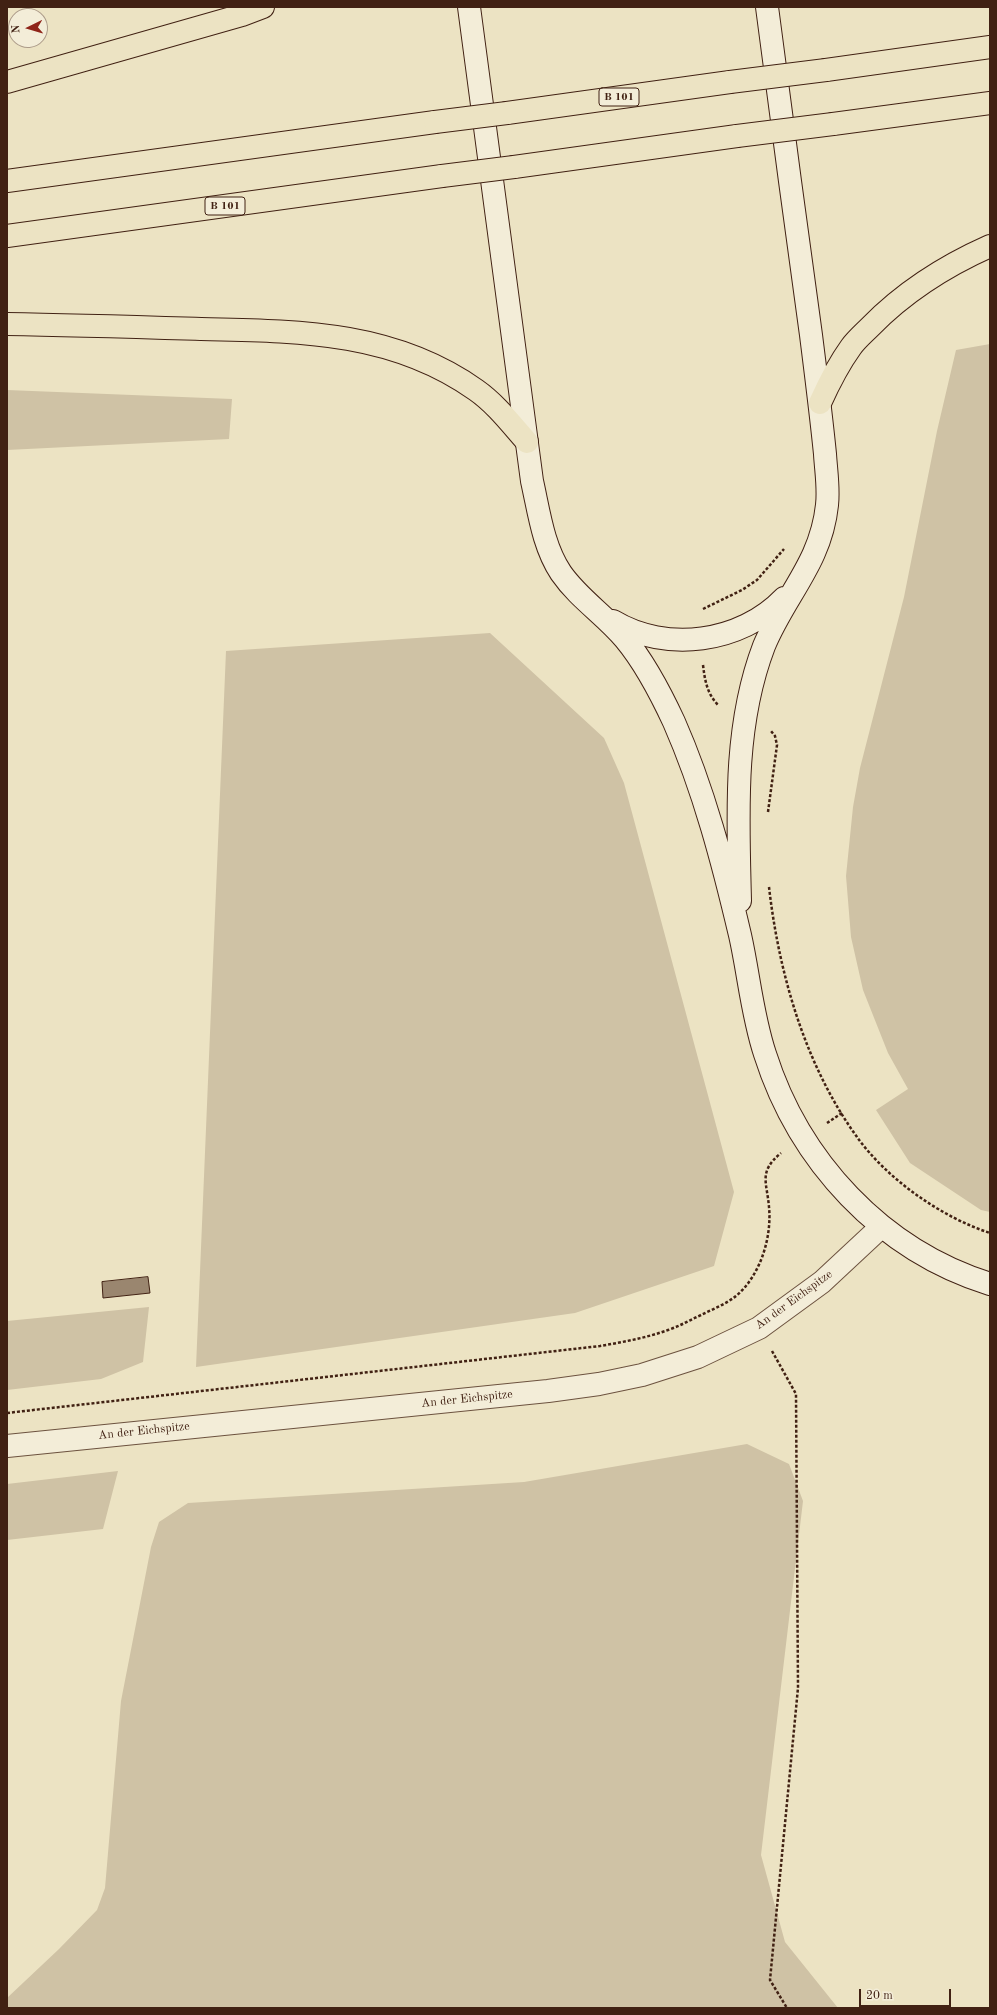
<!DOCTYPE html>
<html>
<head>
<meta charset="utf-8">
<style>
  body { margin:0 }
  #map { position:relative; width:997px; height:2015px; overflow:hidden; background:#ece3c3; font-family:"Old Standard TT",serif }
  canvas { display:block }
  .frame { position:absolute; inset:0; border:8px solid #412113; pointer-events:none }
  .north { position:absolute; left:8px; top:8px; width:40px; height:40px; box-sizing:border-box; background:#f3edd8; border:1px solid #ac9b89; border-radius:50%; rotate:265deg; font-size:11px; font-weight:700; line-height:16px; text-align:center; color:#412113 }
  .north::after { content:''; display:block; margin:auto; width:14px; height:18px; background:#8f2418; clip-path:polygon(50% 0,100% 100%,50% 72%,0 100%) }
  .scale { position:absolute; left:859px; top:1989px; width:92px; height:18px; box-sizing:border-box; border:2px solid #412113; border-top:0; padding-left:5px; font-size:12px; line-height:14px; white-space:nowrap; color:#412113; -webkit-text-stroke:3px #f3edd8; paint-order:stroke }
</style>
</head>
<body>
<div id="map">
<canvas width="997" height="2015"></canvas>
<div class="frame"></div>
<div class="north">N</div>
<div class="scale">20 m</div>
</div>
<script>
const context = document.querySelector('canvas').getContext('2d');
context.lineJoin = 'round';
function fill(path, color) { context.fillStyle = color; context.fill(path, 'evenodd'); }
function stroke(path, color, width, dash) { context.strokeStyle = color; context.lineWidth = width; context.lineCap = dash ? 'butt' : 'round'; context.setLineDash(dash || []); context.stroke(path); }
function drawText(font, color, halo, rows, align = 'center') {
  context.font = font + ' "Old Standard TT",serif'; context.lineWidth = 3; context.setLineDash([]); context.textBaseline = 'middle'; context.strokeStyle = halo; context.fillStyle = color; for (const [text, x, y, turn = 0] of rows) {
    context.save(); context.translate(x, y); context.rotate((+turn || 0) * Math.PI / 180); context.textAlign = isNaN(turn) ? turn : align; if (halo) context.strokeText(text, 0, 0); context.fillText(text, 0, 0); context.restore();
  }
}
fill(new Path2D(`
  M990,344v868l-9,-2 -71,-47 -34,-53 32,-21 -20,-36 -25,-63 -12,-53 -5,-61 7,-69 7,-39 44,-171 33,-166 19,-81z
  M7,390l225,9 -3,40 -222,11z
  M490,633l114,105 20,45 110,409 -20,74 -139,47 -379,54 30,-716z
  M149,1307l-6,55 -42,17 -94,11v-69z
  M747,1444l42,20 14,37 -42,354 24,87 53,66h-831v-10l52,-49 38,-39 8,-22 16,-187 30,-154 8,-25 29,-19 336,-21z
  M118,1471l-15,58 -96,11v-56z`), '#cfc2a5');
const building = new Path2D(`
  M148,1277l2,16 -47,5 -1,-16z`);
fill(building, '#9a866f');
stroke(building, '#412113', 1);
const street = new Path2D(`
  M7,1446l541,-55 51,-7 43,-9 56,-18 61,-29 63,-46 59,-55`);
const secondary = new Path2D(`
  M469,7l63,474c7,31 11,65 29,92 18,26 44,42 64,66 20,24 36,55 49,83 30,68 49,141 66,213 9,40 12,80 25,119 34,107 116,196 225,230
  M613,621c53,32 128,22 171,-23
  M740,901c-2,-85 -7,-174 24,-255 21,-51 57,-83 63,-141 2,-17 -1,-34 -2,-51 -4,-40 -9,-79 -14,-119 -15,-109 -30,-219 -44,-328`);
const highway = new Path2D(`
  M826,70l164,-23
  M7,82l235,-67 21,-8
  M507,113l223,-31
  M833,124l157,-21
  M514,167l223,-31
  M7,181l428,-59
  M7,236l435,-60
  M7,324c65,1 129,3 194,5 97,2 192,2 275,61 20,14 35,34 51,52
  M820,403c9,-20 18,-38 31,-56 5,-7 12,-13 19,-20 34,-35 75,-61 120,-81`);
stroke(street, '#6c523f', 24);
stroke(secondary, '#412113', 24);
stroke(highway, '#412113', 24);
stroke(new Path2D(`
  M703,609l39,-19 15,-10 27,-31
  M703,665c2,16 4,29 16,41
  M768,812l9,-67 -2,-9 -4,-5
  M769,887c10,87 36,178 88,250 30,42 84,80 133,96
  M827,1123l15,-10
  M772,1351l24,43 2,294 -28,292 17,28
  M7,1413l593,-67c23,-4 46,-8 68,-16 12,-4 22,-10 33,-15 12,-6 25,-11 35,-19 24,-20 36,-58 33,-89 -2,-25 -11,-35 12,-54`), '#412113', 2.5, [3, 2]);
stroke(street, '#f3edd8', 22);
stroke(secondary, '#f3edd8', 22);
stroke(highway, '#ece3c3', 22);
const highwayBridge = new Path2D(`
  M730,82l96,-12
  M435,122l72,-9
  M737,136l96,-12
  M442,176l72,-9`);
stroke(highwayBridge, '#412113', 24, []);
stroke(highwayBridge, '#ece3c3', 22);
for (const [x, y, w] of [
  [619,97,40],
  [225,206,40]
]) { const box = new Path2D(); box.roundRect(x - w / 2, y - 9, w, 18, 3); context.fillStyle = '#f3edd8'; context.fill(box); stroke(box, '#412113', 1); }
drawText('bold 11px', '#412113', null, [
  ["B 101",619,97],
  ["B 101",225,206]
]);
drawText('12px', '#412113', '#f3edd8', [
  ["An der Eichspitze",794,1300,-36],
  ["An der Eichspitze",467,1399,-6],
  ["An der Eichspitze",144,1431,-6]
]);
</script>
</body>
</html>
